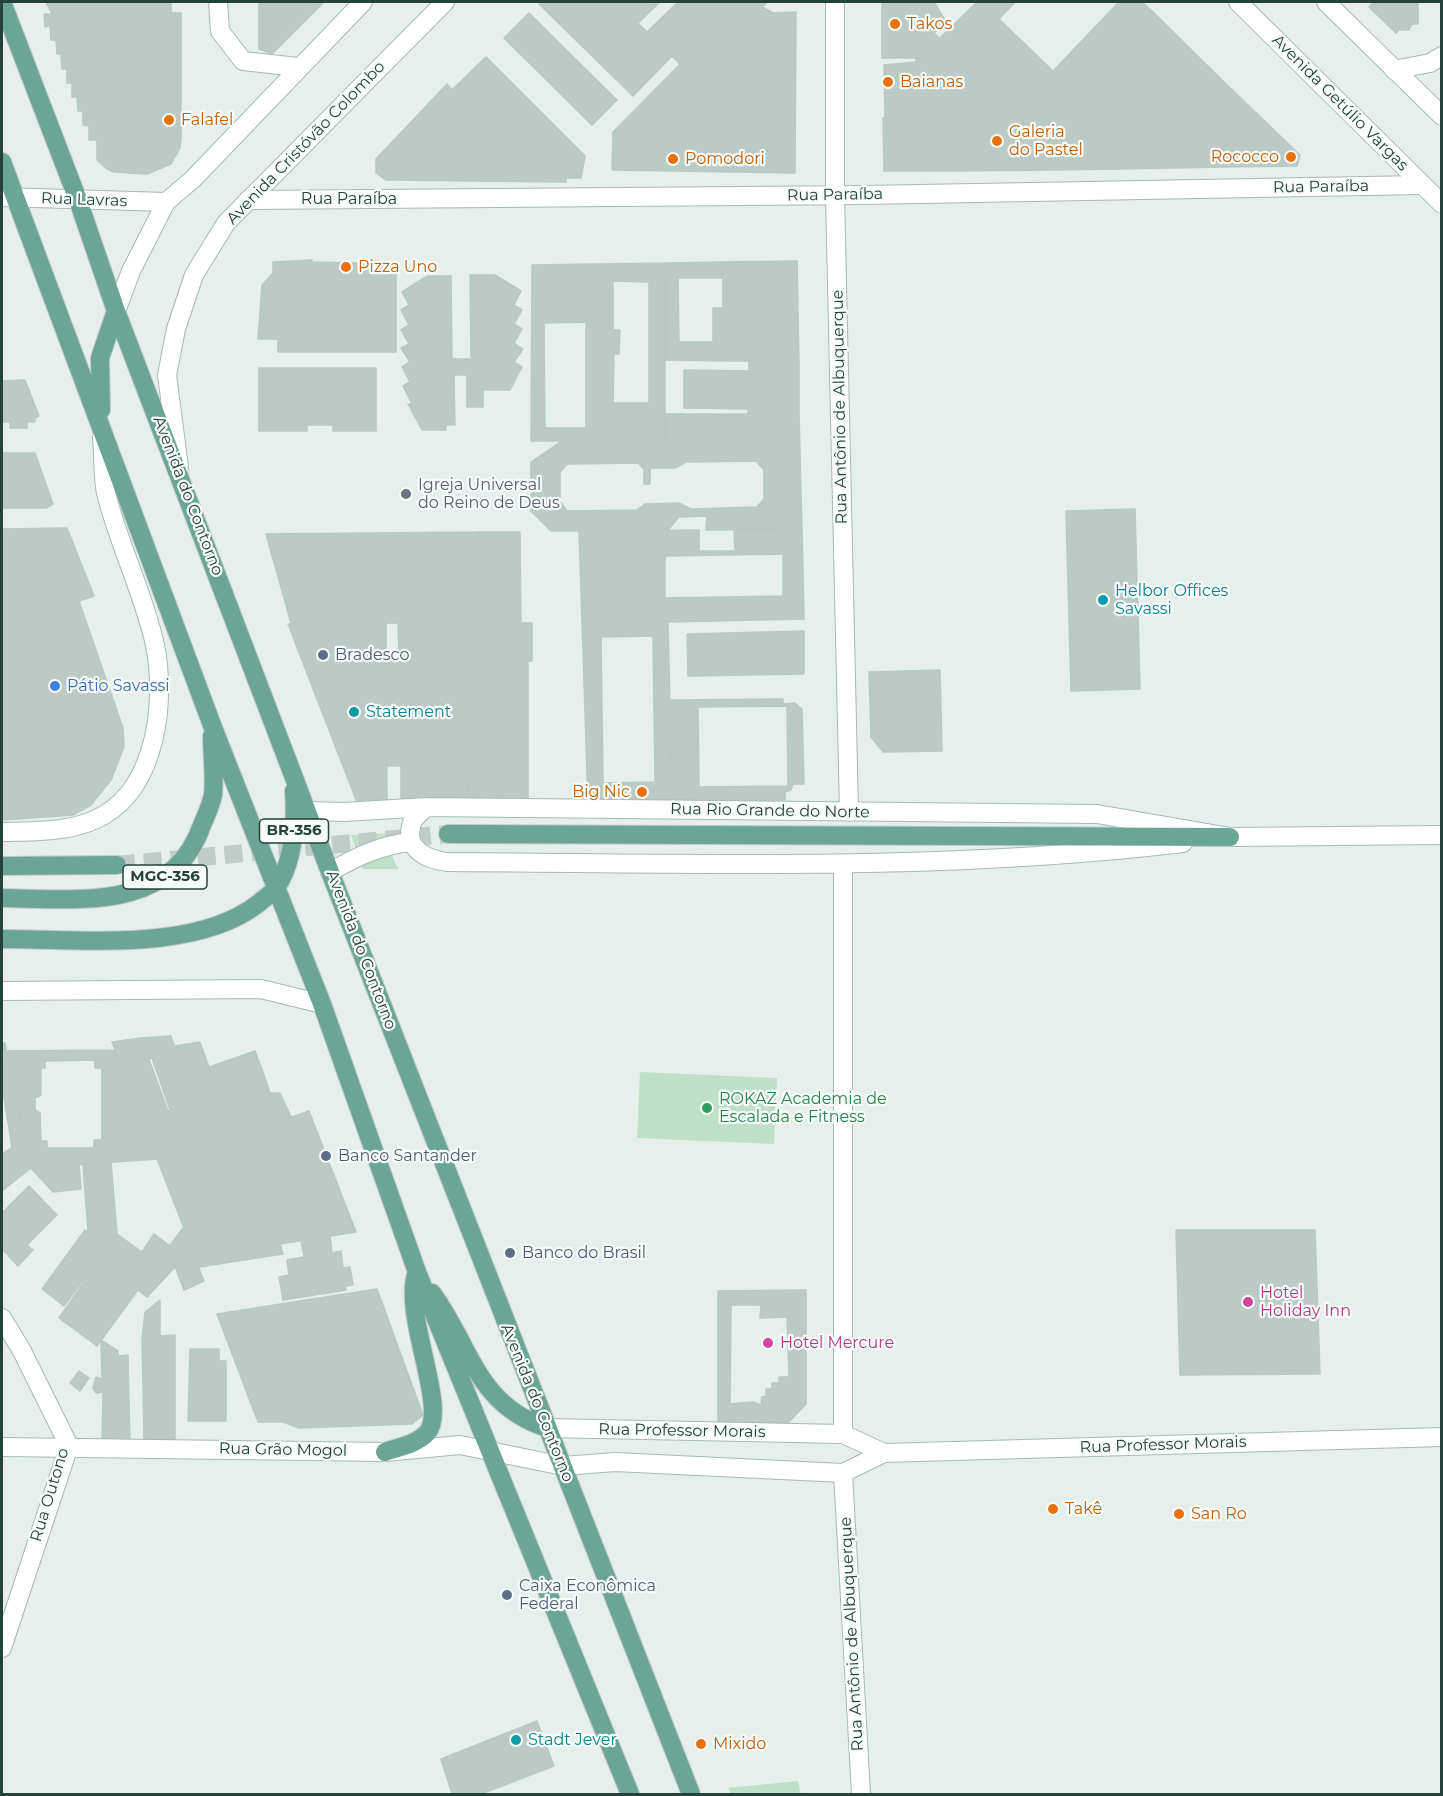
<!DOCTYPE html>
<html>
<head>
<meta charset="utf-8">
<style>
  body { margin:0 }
  #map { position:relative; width:1443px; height:1796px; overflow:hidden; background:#e6efeb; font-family:Montserrat,sans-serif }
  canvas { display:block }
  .frame { position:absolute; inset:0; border:3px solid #24423a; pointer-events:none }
</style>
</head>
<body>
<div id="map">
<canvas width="1443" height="1796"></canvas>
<div class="frame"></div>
</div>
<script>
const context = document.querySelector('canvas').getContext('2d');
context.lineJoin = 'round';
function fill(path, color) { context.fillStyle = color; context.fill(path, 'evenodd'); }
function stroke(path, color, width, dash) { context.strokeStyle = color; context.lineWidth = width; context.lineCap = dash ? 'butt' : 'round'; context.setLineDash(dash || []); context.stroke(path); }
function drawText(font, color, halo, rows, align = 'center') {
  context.font = font + ' Montserrat,sans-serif'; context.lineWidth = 4.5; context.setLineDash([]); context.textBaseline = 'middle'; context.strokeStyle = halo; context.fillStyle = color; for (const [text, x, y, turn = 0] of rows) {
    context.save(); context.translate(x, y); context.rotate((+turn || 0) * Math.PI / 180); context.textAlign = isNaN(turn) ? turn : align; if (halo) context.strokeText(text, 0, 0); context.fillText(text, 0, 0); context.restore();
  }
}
fill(new Path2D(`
  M396,833c-6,11 -6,25 3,36h-36l-12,-34z
  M640,1072l137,6 -3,66 -137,-6z
  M798,1781l3,13h-70l-3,-6z`), '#bfe0c8');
const building = new Path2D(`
  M46,2h125v11h10v125l-1,10 -9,16 -24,10 -33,-2 -7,-3 -10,-9v-20h-8v-14l-6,-1v-14h-5l-1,-14h-5v-14h-5v-14h-5l-1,-15h-4l-1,-14h-5l-1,-14 -5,1 -1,-13h8z
  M259,2h65l-52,52 -13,-5z
  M542,2h74l56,54 -39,40 -94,-92z
  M616,2h44l-22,21z
  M678,2h89l-27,28 -13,-13 -47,47 -33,-32z
  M882,2h52l12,20 -12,11 17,17h-31v8h-38z
  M977,2h165l10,9 -119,122 -93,-95z
  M1015,2h102l1,1 -65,68 -54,-52z
  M1374,2h44v22h-6l-3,6h-10l-3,3 -27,-26z
  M762,7l11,6 23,-1 -1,161 -183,-3 1,-38 114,-115 13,13z
  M1152,11l72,71 -14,14 12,12 1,59 -101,2 -2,-104 -11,-10z
  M529,13l88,87 -25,25 -88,-87z
  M920,50h31l43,43 -39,1v24h-70l-1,-53 32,-3v-4h4z
  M1109,55l11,10 2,104 -72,1 -4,-19 -13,-18z
  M486,57l99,99 -4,22h-15v4l-180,-2 -10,-7v-14l71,-75 5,6z
  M1224,82l76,73 -3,11 -74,1 -1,-59 -12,-12z
  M994,93l39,40 13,18 3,19 -94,1v-77z
  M883,118h72v53h-71z
  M312,260v2l50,1v-3l34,3v89h-118v-13h-20l4,-54 11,-12v-11z
  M797,261l2,100h-76v-99z
  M723,262v16h-45l1,64h34v-34h10v53l-57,-1 -1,-97z
  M665,263v178h-68l1,-177z
  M598,264l-1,177h-66l1,-176z
  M470,275h25l26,16 -7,14 8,5 -8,14 8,5 -8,14 9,6 -9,13 8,5 -12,23h-27v17h-16v-32h-13l1,50h-9v5h-24l-14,-26h4l-9,-18 7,-4 -8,-15 8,-5 -9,-14 8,-4 -8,-14 8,-5 -8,-15 8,-5 -7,-13 25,-16h24l1,83h19z
  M613,281l36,1v121h-36l1,-49h5l1,-24h-7z
  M586,322v106h-41l-1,-105z
  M749,361h50v53h-51v-5l-64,-1v-38l65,1z
  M259,368h117v63h-43v-6h-26v6h-48z
  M25,380l14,36 -4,2v4h-8v6h-17v-6h-8v-41z
  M666,414h133l3,115 -96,1 1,-14 -28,1 -11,13 -117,1 -20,-20v-49l31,-21h103z
  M2,453h33l18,51 -7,4h-44z
  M756,461l8,9v29l-7,8 -66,2 -12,-6 -34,1 -8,6 -70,1 -7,-10v-29l7,-8 71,-1 6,6v15h6v-16h25l11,-6z
  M1135,509l5,180 -69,2 -5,-180z
  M67,528l27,68 -15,5 44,127 1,19 -13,33 -20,25 -18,10 -71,5v-291z
  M734,529h68l2,90 -183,4 -4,-92 82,-1v21h36z
  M579,531h38l4,92 47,-1 4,179 -84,1z
  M477,532l2,91h-188l-25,-89z
  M477,532h43l1,91h-42z
  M783,554v42l-118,2v-42z
  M386,623l1,181 -29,1 -70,-181z
  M398,623h68l2,180 -67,1v-38h-14l-1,-108h13z
  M466,623h66v38h-4v141l-60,1z
  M804,631v43l-116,2 -1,-42z
  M653,636l2,146 -52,1 -2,-146z
  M940,670l2,81 -59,1 -12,-15 -2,-65z
  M783,699v5l12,-1 7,6 2,75h-11l-2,6 -6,2v8l-113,1 -3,-101z
  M787,706l1,80 -89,1 -1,-80z
  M171,1036l23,65 -24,9 -18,-52 -3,1 -8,-21z
  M141,1038l27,73 -26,10 -30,-79z
  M200,1042l18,50 -24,9 -19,-55z
  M2,1043h3l8,42h-11z
  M114,1050l43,109 -126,9 -25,-117z
  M255,1051l9,24 -46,17 -9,-25z
  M95,1060v8h7v72h-8v8h-47v-7h-6l-1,-28 -5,-3v-12l6,-3v-27h4v-7z
  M264,1075l6,18h10l11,24 -132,47 -17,-43z
  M2,1085h11l18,83 -29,23v-37l10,-6z
  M309,1111l47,121 -76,12 3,10 -84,13 -40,-103z
  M111,1162l6,72 -53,72 -22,-17 43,-59 3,2 -5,-68z
  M79,1165l2,24 -28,3 -22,-24z
  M29,1186l28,29 -30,30 6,5 -15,16 -16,-17v-36z
  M183,1228l21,53 -20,9 -16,-42z
  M1176,1230h139l5,144 -140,1z
  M117,1234l25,18 12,-18 16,12 -73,100 -38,-28z
  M330,1236l2,17 9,-2 2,17 7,-1 3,18 -8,1 1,4 -63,10 -4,-23 10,-2 -2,-15 17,-3 -3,-16z
  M168,1248l7,19 -28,30 -9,-7z
  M377,1289l46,126 -11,9 -113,4 -16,-6h-25l-41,-108z
  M806,1290v114l-18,19 -70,1v-133z
  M160,1300v36l15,-1v105l-31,1 -2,-103 3,-26z
  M731,1305h30l-1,13 27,-1 2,60h-10v6h-7v6h-6v7l-4,1 -1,8 -8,-3 -23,2z
  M101,1340l17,11v5l10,-1 2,91h-28l1,-54 -7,1 -3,-5 3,-11 6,2z
  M190,1349h29v12h7v60h-38z
  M79,1371l10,7 -9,13 -10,-8z
  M537,1721l17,45 -73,28h-29l-11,-35z`);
fill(building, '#bbcac4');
stroke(building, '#b8c9c2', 1.5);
stroke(new Path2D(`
  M117,865l331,-31`), '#bfccc8', 18, [18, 9]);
const street = new Path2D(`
  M218,2l2,29 23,30 55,6
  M835,2v193l14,617
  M1394,70l36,-7 12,-7
  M2,197l164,5
  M248,200l616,-5 558,-10
  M843,864v570
  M330,872c26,-15 50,-27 81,-30 9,14 19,17 36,20 245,1 492,10 736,-19
  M2,1318l20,33 47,95 -67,202`);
const secondary = new Path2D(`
  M1238,2l204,202
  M1326,2l116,114
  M116,311l15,-40 35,-69 27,-23 170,-177
  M179,467l-12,-92 9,-46 18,-54 32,-52 219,-221
  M308,811l36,1 83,-5 670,7 133,23 212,-2
  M2,832c33,-1 72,1 102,-17 53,-31 62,-115 51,-170 -11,-50 -35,-98 -48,-148 -5,-18 -3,-40 -5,-59
  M411,842c-3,-18 2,-24 16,-35
  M2,991l259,-2 61,15
  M547,1428l296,6 41,19
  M2,1447l383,5 75,-7 103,21 52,-4 228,11 41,-20 558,-16
  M843,1473l18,321`);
const primary = new Path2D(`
  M2,2l76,198 38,111 214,561 361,922
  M2,162l210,563 110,279 95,268 213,522
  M101,410l-1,-52 16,-47
  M448,834l782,3
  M2,866l115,-1
  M2,898c74,1 170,15 200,-73 4,-9 9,-20 11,-30 2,-19 -1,-40 -1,-59
  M2,939c77,0 194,14 257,-36 5,-5 13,-9 17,-15 18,-27 20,-66 18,-97
  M432,1293c39,53 44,112 115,135
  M385,1452c14,-5 32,-8 42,-19 22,-25 -26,-120 -10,-161`);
stroke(street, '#a8b8b2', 20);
stroke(secondary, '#a4bbb3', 20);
stroke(primary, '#c2cac8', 20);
stroke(street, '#fff', 18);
stroke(secondary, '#fff', 18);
stroke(primary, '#6aa596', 18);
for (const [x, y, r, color] of [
  [895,24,6,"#e8710a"],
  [888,82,6,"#e8710a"],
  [169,120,6,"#e8710a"],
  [997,141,6,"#e8710a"],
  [1291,157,6,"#e8710a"],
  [673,159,6,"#e8710a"],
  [346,267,6,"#e8710a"],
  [406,494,6,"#6b7280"],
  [1103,600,6,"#0f9aa8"],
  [323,655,6,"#5c6f8a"],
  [55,686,6,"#3f7fe0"],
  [354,712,6,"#0f9aa8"],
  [642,792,6,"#e8710a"],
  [707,1108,6,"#2e9e5b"],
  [326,1156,6,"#5c6f8a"],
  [510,1253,6,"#5c6f8a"],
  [1248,1302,6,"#d1479c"],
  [768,1343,6,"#d1479c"],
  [1053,1509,6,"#e8710a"],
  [1179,1514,6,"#e8710a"],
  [507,1595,6,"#5c6f8a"],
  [516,1740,6,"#0f9aa8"],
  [701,1744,6,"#e8710a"]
]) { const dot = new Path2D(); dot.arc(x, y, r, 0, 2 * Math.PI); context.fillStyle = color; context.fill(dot); stroke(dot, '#f7fbf9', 2); }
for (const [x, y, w] of [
  [294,831,69],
  [165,877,84]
]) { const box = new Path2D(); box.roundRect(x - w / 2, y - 12, w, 24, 4.5); context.fillStyle = '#f7fbf9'; context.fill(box); stroke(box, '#24423a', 1.5); }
drawText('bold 15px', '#24423a', null, [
  ["BR-356",294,831],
  ["MGC-356",165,877]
]);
drawText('16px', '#c56008', '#f7fbf9', [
  ["Takos",907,24],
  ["Baianas",900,82],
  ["Falafel",181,120],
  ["Galeria",1009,132],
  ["do Pastel",1009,150],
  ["Rococco",1279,157,"right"],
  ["Pomodori",685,159],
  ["Pizza Uno",358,267],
  ["Big Nic",630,792,"right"],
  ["Takê",1065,1509],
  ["San Ro",1191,1514],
  ["Mixido",713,1744]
], 'left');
drawText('16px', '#24423a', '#f7fbf9', [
  ["Avenida Getúlio Vargas",1340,103,45],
  ["Avenida Cristóvão Colombo",306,143,-46],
  ["Rua Paraíba",1321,187,-1],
  ["Rua Paraíba",835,195,-1],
  ["Rua Paraíba",349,199],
  ["Rua Lavras",84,200,2],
  ["Rua Antônio de Albuquerque",840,407,-91],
  ["Avenida do Contorno",188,496,69],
  ["Rua Rio Grande do Norte",770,811,1],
  ["Avenida do Contorno",361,950,69],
  ["Avenida do Contorno",537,1403,68],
  ["Rua Professor Morais",682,1431,1],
  ["Rua Professor Morais",1163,1445,-2],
  ["Rua Grão Mogol",283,1450,1],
  ["Rua Outono",50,1495,-73],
  ["Rua Antônio de Albuquerque",852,1634,-93]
]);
drawText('16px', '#5b616d', '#f7fbf9', [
  ["Igreja Universal",418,485],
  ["do Reino de Deus",418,503]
], 'left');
drawText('16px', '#0d838f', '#f7fbf9', [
  ["Helbor Offices",1115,591],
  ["Savassi",1115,609],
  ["Statement",366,712],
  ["Stadt Jever",528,1740]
], 'left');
drawText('16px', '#4e5e75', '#f7fbf9', [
  ["Bradesco",335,655],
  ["Banco Santander",338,1156],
  ["Banco do Brasil",522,1253],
  ["Caixa Econômica",519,1586],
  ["Federal",519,1604]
], 'left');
drawText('16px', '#366cbe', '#f7fbf9', [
  ["Pátio Savassi",67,686]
], 'left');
drawText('16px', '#27864d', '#f7fbf9', [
  ["ROKAZ Academia de",719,1099],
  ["Escalada e Fitness",719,1117]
], 'left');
drawText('16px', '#b23c85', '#f7fbf9', [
  ["Hotel",1260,1293],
  ["Holiday Inn",1260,1311],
  ["Hotel Mercure",780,1343]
], 'left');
</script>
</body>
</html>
